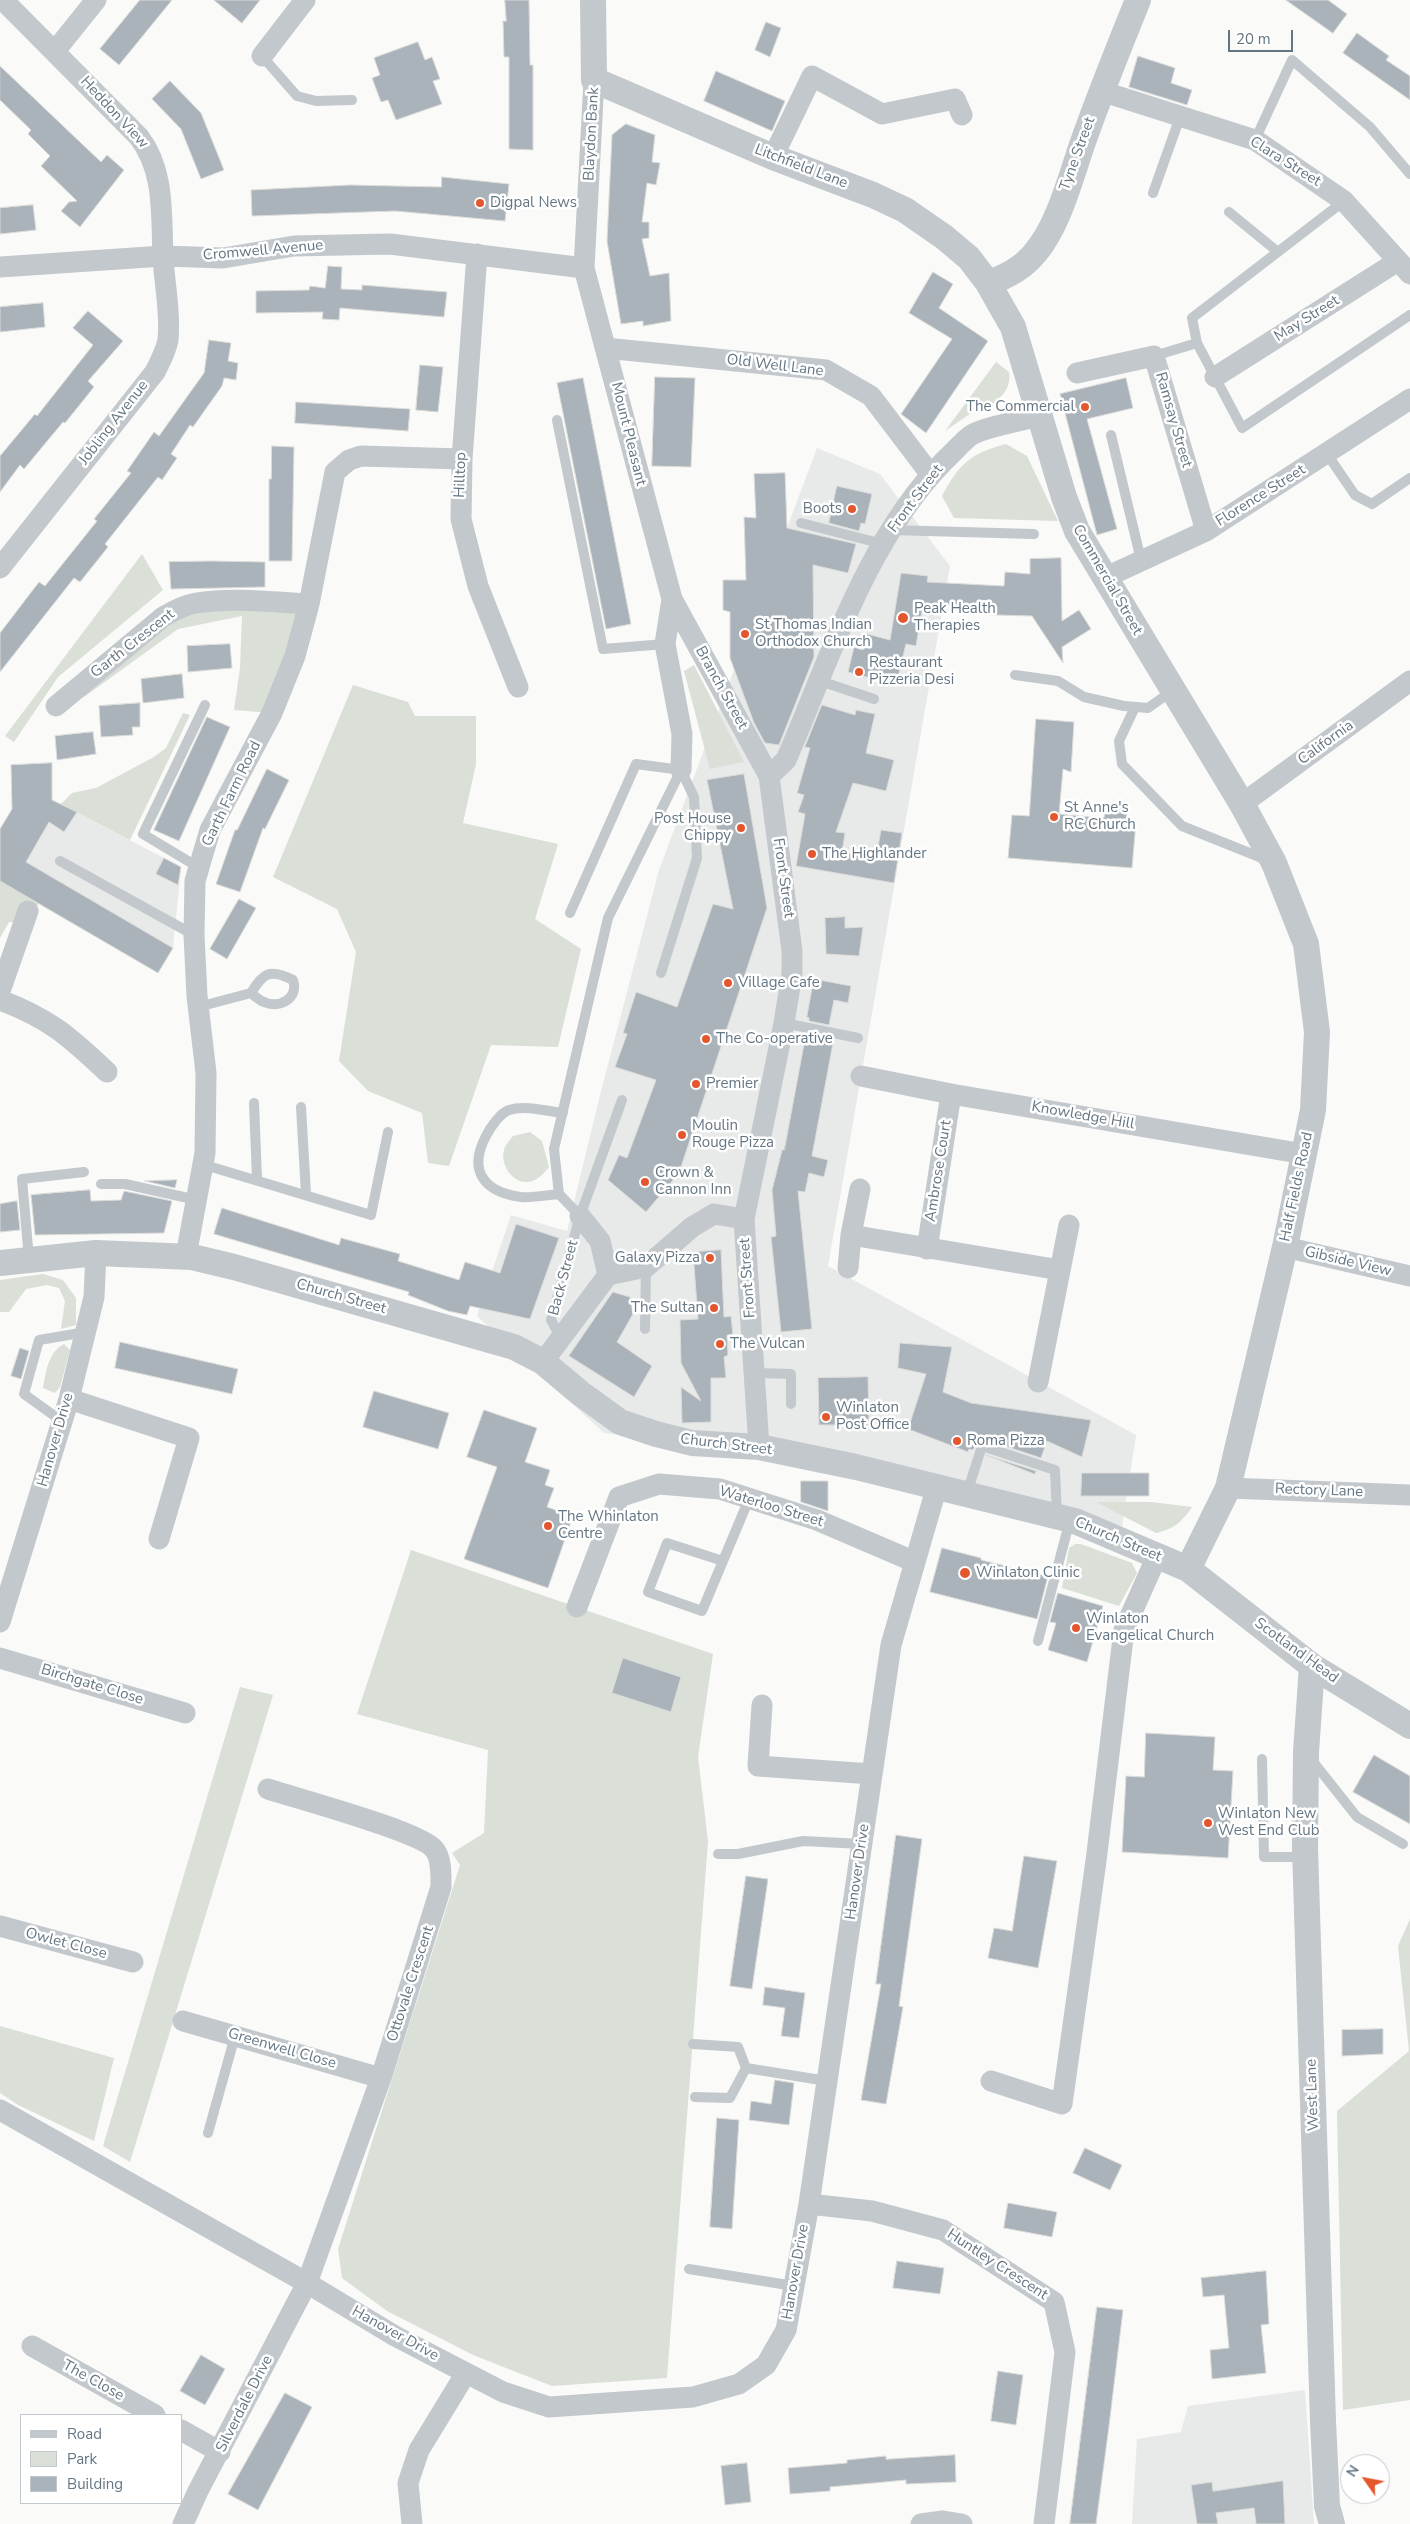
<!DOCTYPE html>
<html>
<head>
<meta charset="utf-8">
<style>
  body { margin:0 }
  #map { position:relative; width:1410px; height:2524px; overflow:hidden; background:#fafaf8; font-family:"Nunito Sans",sans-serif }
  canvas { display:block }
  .legend { position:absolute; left:20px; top:2414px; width:162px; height:90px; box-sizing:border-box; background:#fff; border:1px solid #c1c8cd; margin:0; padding:6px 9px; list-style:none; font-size:15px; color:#657683 }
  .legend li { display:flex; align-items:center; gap:10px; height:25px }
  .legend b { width:25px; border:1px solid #c1c8cd }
  .north { position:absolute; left:1340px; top:2454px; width:50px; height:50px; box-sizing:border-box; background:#fff; border:1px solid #c1c8cd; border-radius:50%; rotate:303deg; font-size:14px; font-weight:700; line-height:20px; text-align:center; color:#657683 }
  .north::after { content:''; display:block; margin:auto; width:18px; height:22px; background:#e4572e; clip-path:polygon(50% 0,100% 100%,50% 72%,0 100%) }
  .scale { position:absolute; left:1228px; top:30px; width:65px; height:22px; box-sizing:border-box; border:2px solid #657683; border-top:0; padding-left:6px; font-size:15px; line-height:18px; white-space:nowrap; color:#657683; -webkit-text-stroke:4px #fff; paint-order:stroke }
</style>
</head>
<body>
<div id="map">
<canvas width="1410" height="2524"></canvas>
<ul class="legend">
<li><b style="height:6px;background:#c3c8cc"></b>Road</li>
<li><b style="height:14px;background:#dadfd7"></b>Park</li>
<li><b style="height:14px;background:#aab3b9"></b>Building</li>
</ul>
<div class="north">N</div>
<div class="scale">20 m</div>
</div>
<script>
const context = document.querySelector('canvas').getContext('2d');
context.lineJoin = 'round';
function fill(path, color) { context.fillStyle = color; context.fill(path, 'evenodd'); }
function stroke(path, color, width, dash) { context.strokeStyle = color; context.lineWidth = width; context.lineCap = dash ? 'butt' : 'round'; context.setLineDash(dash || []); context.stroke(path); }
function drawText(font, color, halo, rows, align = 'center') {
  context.font = font + ' "Nunito Sans",sans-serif'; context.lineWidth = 5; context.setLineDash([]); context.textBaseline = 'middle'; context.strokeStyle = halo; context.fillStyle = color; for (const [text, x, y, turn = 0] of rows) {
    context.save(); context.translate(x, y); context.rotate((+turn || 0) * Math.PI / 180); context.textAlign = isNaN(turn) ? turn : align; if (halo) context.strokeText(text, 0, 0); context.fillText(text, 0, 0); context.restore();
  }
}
fill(new Path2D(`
  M817,448l63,26 70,92 -122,700 308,169 -14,92 -270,-71 -248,-23 -127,-117 34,-101 56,16 33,-136 59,-225z
  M15,804l33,20 13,-20 120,63 -8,81 -15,25 -158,-92v-51z
  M1305,2390l9,134h-182l5,-85 44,-7 7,-26z`), '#e8e9e9');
fill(new Path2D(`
  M996,362l13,10c3,20 -12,28 -26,40l-6,-3 -32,22z
  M1006,444l21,12 31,65 -104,-3 -12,-22c17,-32 29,-43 64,-52z
  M142,554l21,36 -105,87 -44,65 -9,-6z
  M309,604l-37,109 -38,-3 6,-42 2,-52 -64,13 -94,68 1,-7 93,-75 63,-9z
  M694,665l50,97 -34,7 -26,-98z
  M353,685l55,17 7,14h61v48l-13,59 95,21 -23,75 46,30 -23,98 -67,-2 -42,121 -21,-3 -6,-50 -54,-22 -29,-30 17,-109 -19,-43 -64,-32z
  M183,713l7,2 -60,125 -69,-36 11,-11 24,-5 58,-31 12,-9z
  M0,881l39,22 -14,21 -16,-2 -9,16z
  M530,1132l12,9 7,26c-6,7 -12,15 -23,15 -15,0 -26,-19 -22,-32 1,-5 6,-10 9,-14z
  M43,1274l20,6 13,18v27l-15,4 4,-28 -6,-13 -12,-3 -21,4 -17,23h-9v-32z
  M64,1344l6,6 -10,37 -5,6 -12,-5c3,-16 5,-36 21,-44z
  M1096,1502h55l41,5c-10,15 -18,22 -36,26z
  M1075,1544h6l51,19 5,10 -18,33 -57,-18 7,-40z
  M411,1550l302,104 -15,103 10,84 -41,537 -115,8 -79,-31 -86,-44 -45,-33 -4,-29 122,-384 -8,-12 32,-20 4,-83 -131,-36z
  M240,1687l33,8 -143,467 -27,-16z
  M1410,1919v481l-67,10 -6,-299 72,-60 -11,-105z
  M0,2026l114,32 -20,83 -76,-36 -18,-12z`), '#dadfd7');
const building = new Path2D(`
  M140,0h32l-53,65 -19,-16z
  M214,0h46l-18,23z
  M505,0h24l1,65h3v85l-24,-1v-92h-5l-1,-36h3z
  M1286,0h42l19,14 -14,19z
  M766,22l15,6 -11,29 -15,-7z
  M1357,33l32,23 -3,4 24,16v24l-67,-47z
  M418,42l7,18 7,-3 8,22 -7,2 9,23 -46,16 -8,-20 -7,2 -9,-24 8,-3 -6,-17z
  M1138,56l37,12 -4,15 21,7 -5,15 -58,-18z
  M0,66l101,96 6,-7 17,15 -44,57 -19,-16 8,-9 8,-1 -36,-35 9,-10 -22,-22 3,-4 -31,-30z
  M716,71l69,30 -13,30 -68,-30z
  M170,81l31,32 23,57 -23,9 -20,-50 -29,-30z
  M626,124l29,11 -3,27 8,1 -4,22 -9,-2 -5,39h7v16l-7,1 8,37 19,-3 2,48 -28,5v-5l-22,3 -14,-83 5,-106z
  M442,177l67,7 -4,37 -110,-10 -143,5 -1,-26 99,-5 91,2z
  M33,205l3,25 -36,4v-26z
  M328,266l14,1 -1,22 21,1v-5l85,7 -3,25 -104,-9 -1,12 -17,-1 1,-7 -67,1v-22l53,-1 1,-4 15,2z
  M933,272l20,12 -14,24 49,33 -62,92 -25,-19 51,-75 -43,-26z
  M43,303l2,24 -45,5v-25z
  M88,311l35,30 -35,40 6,6 -29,36 -2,-1 -39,47 -4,-4 -20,27v-36l35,-42 2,2 56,-71 -20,-17z
  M209,340l22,3 -3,18 10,2 -2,17 -12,-2 -2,8 -29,41 -3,-2 -19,29 6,4 -15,22 -4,-3 -53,67 3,3 -28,35 -6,-4 -74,94v-39l39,-51 6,4 52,-65 -3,-2 37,-46 -4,-2 27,-39 5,4 45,-63z
  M420,365l23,2 -5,45 -22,-2z
  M655,377l40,1 -4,89 -39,-1z
  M583,378l48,246 -25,5 -49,-246z
  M1126,378l7,30 -46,11 30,110 -20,6 -37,-141z
  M296,402l114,7 -2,22 -113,-8z
  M272,446l22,1 -2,114h-23v-82h2z
  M785,473l2,55 69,16 -8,29 -35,-8 1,92 -35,88 -14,-2 -11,-20 -24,-65v-46l-7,-2v-30h23l-2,-63 12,1 -2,-44z
  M837,486l35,8 -7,30 -4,-1 -2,8 -30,-8z
  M1061,558l1,63 17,-11 12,19 -29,18 1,16 -31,-47 -71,-2 1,-8 -39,-2 -7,42 -10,-2 -10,41 -48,-13 6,-25 9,3 4,-16 23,6 11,-67 27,3 -1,6 77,4 1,-14 25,2v-15z
  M211,561l54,1v25l-94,2 -2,-27z
  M230,644l2,24 -44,4 -1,-26z
  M182,674l2,24 -41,5 -2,-24z
  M140,703v24h-8l1,8 -32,2 -2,-31z
  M822,705l33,10 1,-5 19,4 -9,39 28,7 -8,31 -33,-8 -17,49 9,1 -3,19 34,6 5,-28 21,3 -8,50 -98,-17 9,-52 -7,-2 6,-17 -7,-2 13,-45 -5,-1z
  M207,717l23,10 -51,114 -25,-11z
  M1036,719l38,3 -3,50 -8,-3 -4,45 45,4 1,-11 22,2 -1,12 10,1 -4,46 -124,-10 4,-43 17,1z
  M93,732l3,22 -39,6 -2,-24z
  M52,763v37l25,12 -13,20 -15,-10 -23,40 147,86 -15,25 -158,-92v-52l12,-20 -1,-44z
  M267,769l22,11 -24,49 -2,-1 -23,64 -24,-8 19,-54h2z
  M744,774l23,134 -88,265 -33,39 -38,-32 11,-25 8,3 29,-78 -41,-13 12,-33 -4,-1 13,-41 41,15 36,-103 20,5 -26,-129z
  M164,858l17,9 -3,18 -22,-11z
  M239,899l17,9 -29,51 -17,-10z
  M845,917v11l18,-1 -4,29 -33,-2 -1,-36z
  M814,979l37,7 -3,17 -14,-3 -5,25 -20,-4v-3l-2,-1z
  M806,1035l20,4v3l7,1 -21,113 16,4 -4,17 -15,-4 -4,19 -7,-1 14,138 -31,3 -10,-95 5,-1 -4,-46 10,-40h2z
  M177,1180l-2,8 -30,-7z
  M90,1190l1,11 30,-1 3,-9 48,10 -8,32 -129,2 -4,-40z
  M17,1201l3,29 -20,2v-28z
  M222,1208l117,37 2,-7 59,16 -2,7 61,19 6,-18 35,11 16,-49 43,14 -29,81 -60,-13 -3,9 -19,-4 -40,-16 1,-3 -195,-58z
  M721,1250l3,67 7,-1 2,19h-6l1,20 -4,2 2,21h-15v44l-29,1 -1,-36 20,14 -20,-38 -1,-43 18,-1 -5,-67z
  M613,1292l17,5 3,17 -16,28 35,24 -18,31 -65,-41z
  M120,1342l118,27 -6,25 -117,-26z
  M900,1343l52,4 -9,45 28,11 120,17 -9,37 -35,-16 -6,17 -57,-19 -6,2 -5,9 -4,-1 -1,3 -60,-23 18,-55 -28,-6z
  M20,1348l9,3 -8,28 -10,-3z
  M868,1377l1,48h-50l-1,-47z
  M374,1391l75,22 -11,36 -75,-22z
  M484,1410l53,18 -12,34 25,8 -5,15 9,3 -7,19 26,9 -25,72 -84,-29 33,-92 -30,-10z
  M986,1455l50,16 -1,3z
  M1082,1473h67v23h-68z
  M801,1481h27v30l-27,-9z
  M942,1548l39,10v2l67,16 -11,43 -107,-27z
  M1058,1593l45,13 -16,56 -39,-12 8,-27 -6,-1z
  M623,1658l58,19 -10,35 -59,-19z
  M1146,1733l69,4 -2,33 20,1 -5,87 -106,-6 4,-76 18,1z
  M1374,1755l36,21v48l-57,-32z
  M896,1835l26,4 -23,167 4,1 -17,97 -25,-4 20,-116h-5z
  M1024,1856l33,5 -19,107 -50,-10 6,-30 18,3z
  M746,1876l22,3 -16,110 -22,-3z
  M765,1987l40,6 -6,45 -18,-2 4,-28 -22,-3z
  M1383,2029v25l-41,2v-26z
  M775,2080l19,3 -5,42 -40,-5 2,-19 20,3z
  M717,2118l22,2 -7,109 -22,-2z
  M1085,2148l37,17 -12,25 -37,-17z
  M1008,2203l49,9 -5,25 -48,-9z
  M897,2261l47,7 -4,26 -47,-6z
  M1266,2271l3,53 -8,1 5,48 -54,6 -2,-29 19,-2 -5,-53 -21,2 -2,-19z
  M1097,2307l26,3 -14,116 -13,98h-26z
  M201,2355l24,14 -20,36 -25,-14z
  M998,2371l25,4 -7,50 -25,-4z
  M285,2393l27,14 -54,103 -30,-16z
  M955,2455l1,27 -50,2v-4l-76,7v4l-40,3 -2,-26 59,-5v-3l39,-4v3z
  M747,2463l4,39 -26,3 -4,-39z
  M1283,2481l2,43h-29l-2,-16 -38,5 2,11h-21l-6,-39 21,-3 1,9z`);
fill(building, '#aab3b9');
stroke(building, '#dcdcda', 1);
stroke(new Path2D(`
  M262,56l35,40 19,5 36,-1
  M1255,140l37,-80 78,67 40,47
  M1153,193l27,-76
  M1344,201l-152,117 5,25 45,85 168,-113
  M1229,212l49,40
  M1154,356l43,-13
  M557,420l46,229 62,-5
  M1111,435l30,125
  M1327,454l28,41 17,9 38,-26
  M801,523l82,21
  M891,530l143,4
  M1015,675l43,6 26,16 40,9 24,2 24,-17
  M820,681l54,18
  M1135,707l-16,34 3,23 60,62 85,34
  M60,861l134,74
  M198,867l-55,-33 62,-129
  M570,913l66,-149 45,6
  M661,973l36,-115 -3,-61 -13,-27
  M198,1007l53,-14c12,-20 19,-25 42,-13 6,18 -13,29 -29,22 -5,-2 -9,-6 -13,-9
  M784,1023l74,15
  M254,1103l3,76
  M301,1107l5,87
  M205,1165l166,50 17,-83
  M101,1184h24l72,16
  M559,1194c-12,1 -26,4 -38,3 -38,-5 -53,-27 -35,-61 4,-8 14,-23 23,-26 16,-5 37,1 54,3
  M580,1216l-21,-22 -5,-45 54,-231 73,-148
  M29,1259l-7,-80 62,-7
  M645,1329l1,-62
  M561,1338l-10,-18 29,-104 42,-116
  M755,1373l36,1v30
  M63,1422l-39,-28 15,-54 47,-8
  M967,1493l15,-47 73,24 2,46
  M723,1561l-56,-18 -19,49 54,19 47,-112
  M1038,1641l32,-121
  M1262,1759l2,98h40
  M1311,1759l46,58 46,27
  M718,1854h20l65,-13 59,3
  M693,2044l45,3 8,21 81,13
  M695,2097l35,1 16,-30
  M208,2133l27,-97
  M689,2269l105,17`), '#c3c8cc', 10);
stroke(new Path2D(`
  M55,51l41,-51
  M262,56l43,-56
  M594,80l-10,188 88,331 97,177
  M1101,91l154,49 89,61 66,73
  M773,157l39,-81 70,38 73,-15 7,16
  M477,254l-15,205 -1,60 17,67 40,101
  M0,267l163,-11 60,2 71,-12 96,-2 194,24
  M605,348l221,22 45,26 60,79
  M1077,373l77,-17 52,175
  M1215,377l183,-116
  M0,568l155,-196c5,-10 11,-21 13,-32 3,-29 -4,-56 -5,-85 -2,-41 2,-84 -24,-118l-136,-137
  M1104,578l102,-47 204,-132
  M672,599l-7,45 17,90 -1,36
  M56,706l107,-89c10,-6 21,-12 33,-14 37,-6 76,-1 113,1
  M1242,804l168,-123
  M0,991l28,-80
  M0,1000c49,18 70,37 107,72
  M861,1076l90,18 353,60
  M580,1216l20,25 8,34
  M851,1235l209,35
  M1285,1247l125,29
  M927,1249l24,-155
  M186,1256l19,-103 1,-80 -9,-77 -3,-61 1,-54 15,-51 62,-117 23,-57 14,-52 26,-132 14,-12 12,-4 101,3
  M848,1268l3,-33 9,-46
  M543,1362l65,-87 38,-8 46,-40 22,-13 30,5
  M1038,1382l31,-157
  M69,1399l120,39 -30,101
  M759,1447l-15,-228 40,-196 8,-49v-23l-23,-175 17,-16c44,-101 80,-220 159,-300 8,-7 16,-17 25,-24 10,-8 54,-16 69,-20
  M1228,1488l182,7
  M577,1607l42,-110 40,-13 61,5 97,31 98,42
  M0,1622l69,-223 25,-102 2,-44
  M0,1658l185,55
  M762,1705l-4,61 114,8
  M0,1926l133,36
  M183,2021l198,57
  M991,2081l71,23 34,-243 28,-231 33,-74
  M0,2110l307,173 88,53 108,56 46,15 144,-10 46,-13 27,-19 20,-35 23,-126 82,-559 46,-159
  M809,2204l63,7 71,19 111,72 11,50 -21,172
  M32,2346l123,69
  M181,2430l39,22
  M183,2524l15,-33 109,-208 74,-205 60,-191c0,-11 1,-29 -7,-38 -15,-18 -136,-50 -166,-60
  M412,2524l-4,-41 11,-33 47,-77
  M921,2524l22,-3 19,3`), '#c3c8cc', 21);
stroke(new Path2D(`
  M593,0l1,80 179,77 100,38 32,15 39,27 25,21 19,25 25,44 51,170 13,34 165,273 32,59 32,81 11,88 -4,78 -9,44 -19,93 -57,241 -40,81
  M988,283c18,-6 35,-15 47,-30 24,-28 36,-77 48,-111 17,-48 36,-95 55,-142
  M0,1263l96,-10 96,4 42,10 280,80 29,15 37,31 40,29 36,12 36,9 67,4 97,20 219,54 113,48 124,97 98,60
  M1312,1666l-6,86 -1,96 18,573 4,85 5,18`), '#c3c8cc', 26);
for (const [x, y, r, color] of [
  [480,203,5,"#e4572e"],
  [1085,407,5,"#e4572e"],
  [852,509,5,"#e4572e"],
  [903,618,6,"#e4572e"],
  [745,634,5,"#e4572e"],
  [859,672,5,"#e4572e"],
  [1054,817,5,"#e4572e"],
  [741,828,5,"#e4572e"],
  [812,854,5,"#e4572e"],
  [728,983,5,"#e4572e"],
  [706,1039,5,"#e4572e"],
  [696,1084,5,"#e4572e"],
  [682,1135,5,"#e4572e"],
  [645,1182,5,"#e4572e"],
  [710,1258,5,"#e4572e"],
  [714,1308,5,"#e4572e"],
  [720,1344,5,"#e4572e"],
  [826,1417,5,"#e4572e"],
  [957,1441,5,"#e4572e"],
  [548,1526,5,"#e4572e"],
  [965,1573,6,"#e4572e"],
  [1076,1628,5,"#e4572e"],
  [1208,1823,5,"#e4572e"]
]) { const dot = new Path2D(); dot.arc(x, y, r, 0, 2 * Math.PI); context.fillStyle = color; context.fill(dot); stroke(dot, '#fff', 2); }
drawText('15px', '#657683', '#fff', [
  ["Heddon View",114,113,47],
  ["Blaydon Bank",592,134,-87],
  ["Tyne Street",1078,154,-70],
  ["Clara Street",1285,162,32],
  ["Litchfield Lane",801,167,21],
  ["Cromwell Avenue",263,251,-5],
  ["May Street",1307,319,-32],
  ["Old Well Lane",775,366,7],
  ["Ramsay Street",1173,420,74],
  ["Jobling Avenue",114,423,-52],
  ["Mount Pleasant",628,434,76],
  ["Hilltop",461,475,-88],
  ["Florence Street",1261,496,-32],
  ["Front Street",916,499,-53],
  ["Commercial Street",1107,580,60],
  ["Garth Crescent",133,644,-38],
  ["Branch Street",721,688,61],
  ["California",1326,743,-36],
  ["Garth Farm Road",232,794,-64],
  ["Front Street",783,878,82],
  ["Knowledge Hill",1083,1116,10],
  ["Ambrose Court",939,1171,-81],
  ["Half Fields Road",1297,1187,-78],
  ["Gibside View",1348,1262,13],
  ["Back Street",564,1278,-75],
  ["Front Street",748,1278,-94],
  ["Church Street",341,1297,16],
  ["Hanover Drive",56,1440,-74],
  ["Church Street",726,1445,7],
  ["Rectory Lane",1319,1491,2],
  ["Waterloo Street",771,1507,17],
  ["Church Street",1118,1540,23],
  ["Scotland Head",1296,1651,36],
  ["Birchgate Close",92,1685,17],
  ["Hanover Drive",858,1872,-82],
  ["Owlet Close",66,1944,15],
  ["Ottovale Crescent",411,1984,-72],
  ["Greenwell Close",282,2049,16],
  ["West Lane",1313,2095,-92],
  ["Huntley Crescent",997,2265,33],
  ["Hanover Drive",796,2272,-80],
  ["Hanover Drive",395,2334,29],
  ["The Close",93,2381,29],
  ["Silverdale Drive",245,2404,-63]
]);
drawText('15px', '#657683', '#fff', [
  ["Digpal News",490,203],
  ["The Commercial",1075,407,"right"],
  ["Boots",842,509,"right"],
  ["Peak Health",914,609],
  ["Therapies",914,626],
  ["St Thomas Indian",755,625],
  ["Orthodox Church",755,642],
  ["Restaurant",869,663],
  ["Pizzeria Desi",869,680],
  ["St Anne's",1064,808],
  ["RC Church",1064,825],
  ["Post House",731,819,"right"],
  ["Chippy",731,836,"right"],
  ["The Highlander",822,854],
  ["Village Cafe",738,983],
  ["The Co-operative",716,1039],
  ["Premier",706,1084],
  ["Moulin",692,1126],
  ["Rouge Pizza",692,1143],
  ["Crown &",655,1173],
  ["Cannon Inn",655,1190],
  ["Galaxy Pizza",700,1258,"right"],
  ["The Sultan",704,1308,"right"],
  ["The Vulcan",730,1344],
  ["Winlaton",836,1408],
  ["Post Office",836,1425],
  ["Roma Pizza",967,1441],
  ["The Whinlaton",558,1517],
  ["Centre",558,1534],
  ["Winlaton Clinic",976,1573],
  ["Winlaton",1086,1619],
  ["Evangelical Church",1086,1636],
  ["Winlaton New",1218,1814],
  ["West End Club",1218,1831]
], 'left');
</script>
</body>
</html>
